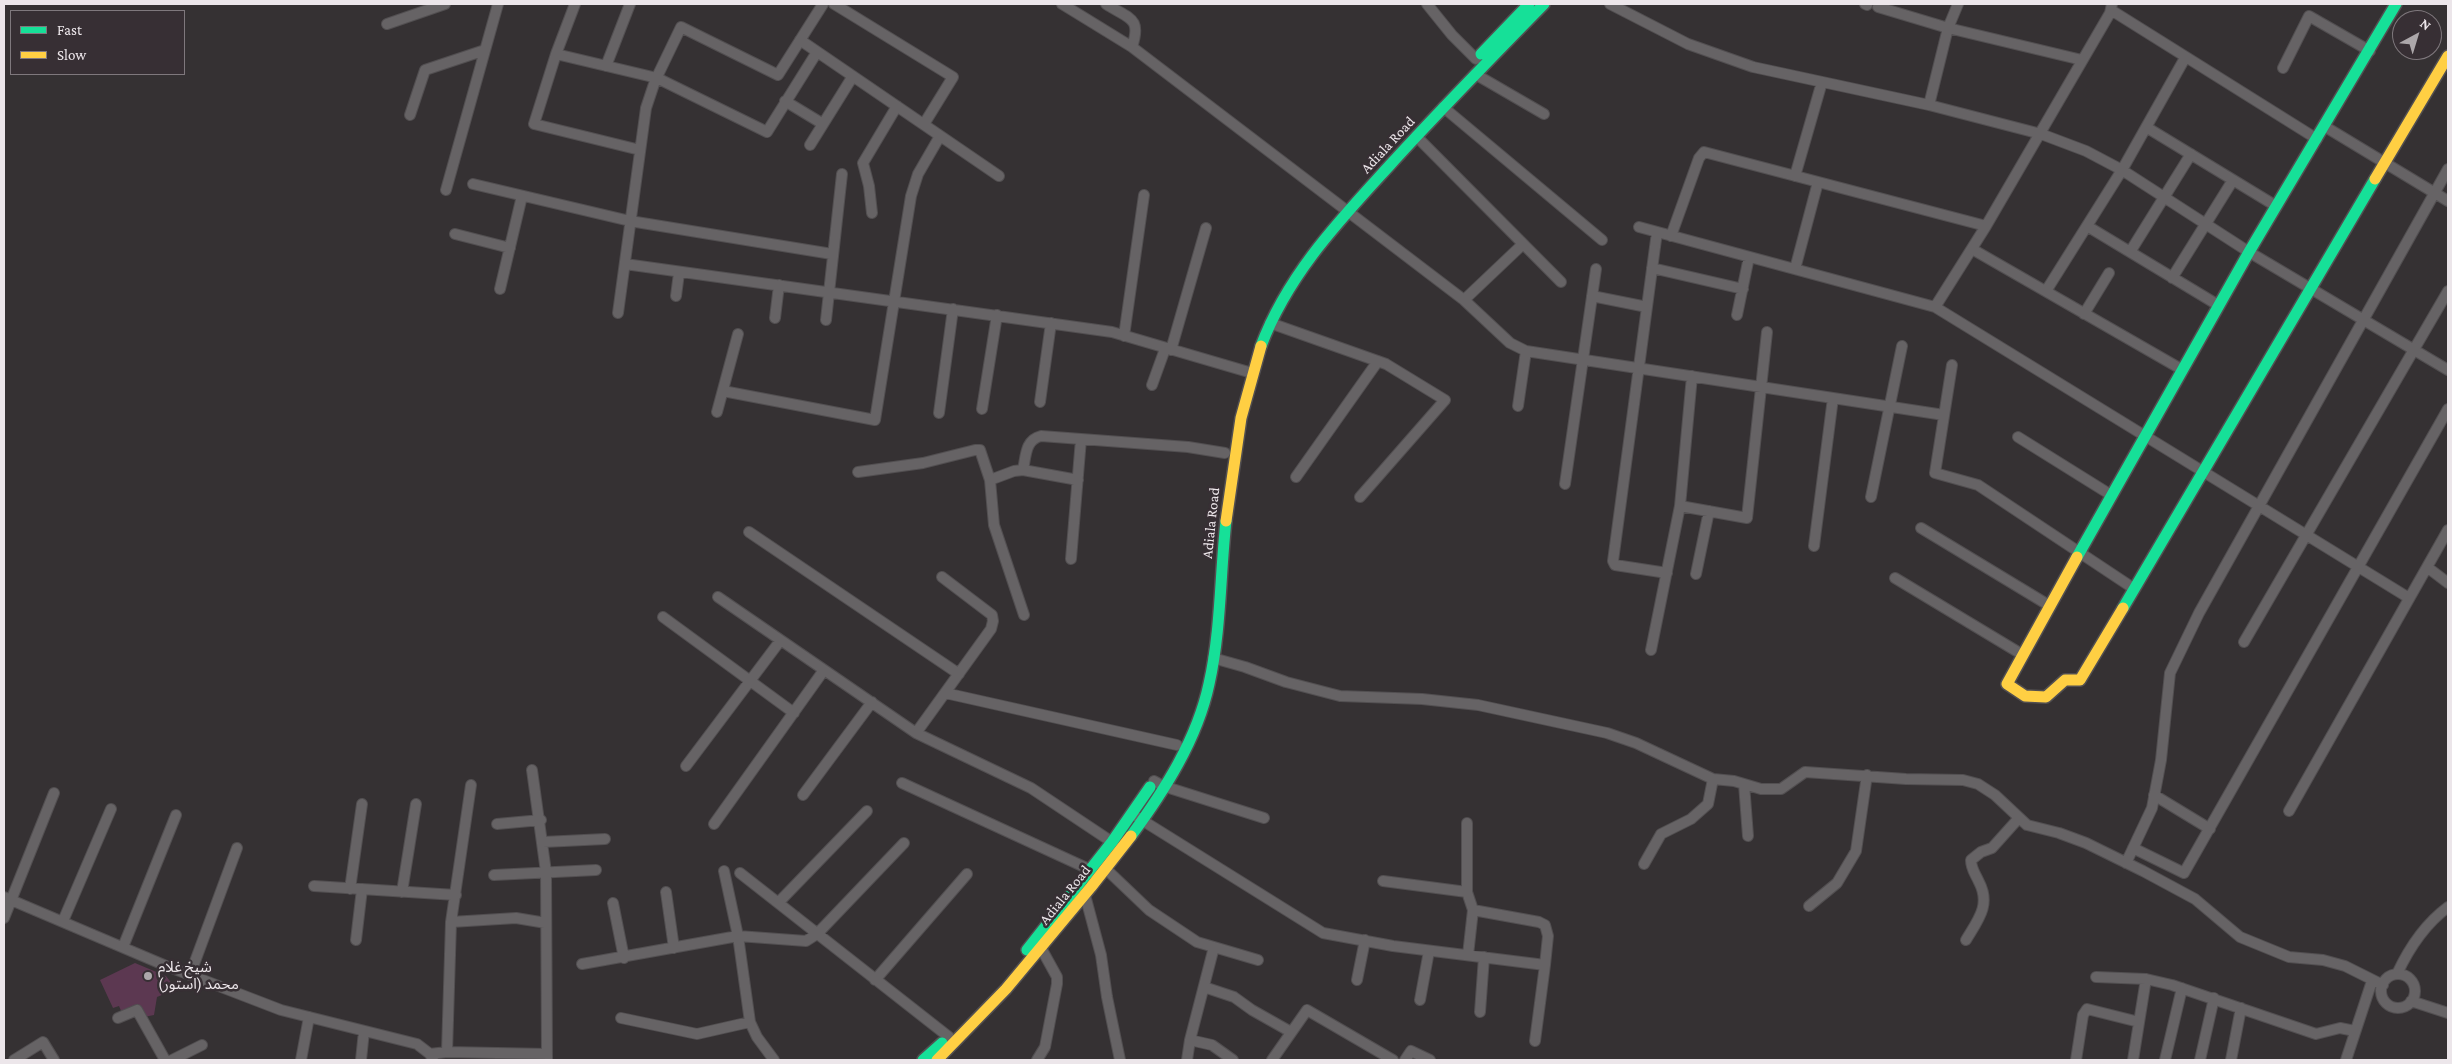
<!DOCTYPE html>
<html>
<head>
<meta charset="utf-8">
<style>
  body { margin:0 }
  #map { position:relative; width:2452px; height:1064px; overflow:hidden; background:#353133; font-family:"Crimson Pro",serif }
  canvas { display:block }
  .frame { position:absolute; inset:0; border:5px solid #ece6ea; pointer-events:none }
  .legend { position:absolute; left:10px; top:10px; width:175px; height:65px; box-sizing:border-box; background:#372f34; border:1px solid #7f787d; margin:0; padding:6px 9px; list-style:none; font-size:15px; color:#ece6ea }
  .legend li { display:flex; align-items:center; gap:10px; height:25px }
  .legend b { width:25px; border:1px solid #7f787d }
  .north { position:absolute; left:2392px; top:10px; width:50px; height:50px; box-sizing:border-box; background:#372f34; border:1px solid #7f787d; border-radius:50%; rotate:39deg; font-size:14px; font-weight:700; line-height:20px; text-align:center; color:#ece6ea }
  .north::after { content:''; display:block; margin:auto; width:18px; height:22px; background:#aca7aa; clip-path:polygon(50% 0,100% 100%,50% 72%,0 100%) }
</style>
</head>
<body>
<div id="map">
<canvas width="2452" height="1064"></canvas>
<div class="frame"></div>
<ul class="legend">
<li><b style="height:6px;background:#16e098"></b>Fast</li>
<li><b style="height:6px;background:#ffcf43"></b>Slow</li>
</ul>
<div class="north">N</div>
</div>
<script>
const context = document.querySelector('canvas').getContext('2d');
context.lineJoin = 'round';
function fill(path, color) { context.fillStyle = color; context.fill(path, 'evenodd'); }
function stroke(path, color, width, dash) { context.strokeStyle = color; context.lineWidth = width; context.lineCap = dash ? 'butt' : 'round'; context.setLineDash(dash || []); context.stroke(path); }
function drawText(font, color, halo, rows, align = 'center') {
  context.font = font + ' "Crimson Pro","Noto Sans Arabic",serif'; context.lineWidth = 5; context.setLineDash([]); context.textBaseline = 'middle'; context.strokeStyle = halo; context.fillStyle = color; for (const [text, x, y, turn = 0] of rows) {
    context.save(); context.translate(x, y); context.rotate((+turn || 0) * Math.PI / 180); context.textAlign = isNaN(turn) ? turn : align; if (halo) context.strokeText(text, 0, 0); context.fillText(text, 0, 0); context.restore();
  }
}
fill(new Path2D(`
  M135,963l31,13 10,13 -19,8 -3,18 -10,2 -22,-4 -3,-7 -6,2 -13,-28z`), '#5c3851');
const street = new Path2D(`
  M575,4l-19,50 -22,70 106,26
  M834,4l119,73 -29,47
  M1062,4l70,43 332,253 46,43 16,8 418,64
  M1106,4c23,15 36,13 26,43
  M1427,4l25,31 24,24
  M1610,4l78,40 65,23 176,38 112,29 45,17 36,19 127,82 199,118
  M1865,4l2,1
  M1878,7l70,21 134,32
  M2111,10l206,129
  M387,24l58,-20
  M800,40l199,136
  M556,54l101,24 110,54 50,-80
  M606,66l24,-62
  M2283,68l26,-52 61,35
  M1475,74l69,40
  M785,101l38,23
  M1929,105l19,-77 10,-24
  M1443,107l159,133
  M410,115l15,-45 60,-20
  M2324,126l124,75
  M2146,127l130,79
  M1416,136l145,146
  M810,145l43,-69
  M1795,176l27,-94
  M473,184l157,37 202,33
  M446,190l52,-186
  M872,213l-3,-27 -6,-23 34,-57
  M2087,226l131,79
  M1639,227l296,80 474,291
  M1657,232l-44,329 2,4 52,8
  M455,234l55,14
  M1671,236l28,-78 5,-6 282,74
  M1972,249l209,120
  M2130,252l61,-98
  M625,264l487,68 140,41
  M1652,268l91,21
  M1795,269l23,-87
  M2172,278l61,-98
  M500,289l22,-93
  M2046,291l76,-121 63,-112
  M676,296l3,-23
  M1592,296l55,11
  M1464,300l59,-56
  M1935,307l51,-81 124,-213 2,-9
  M618,313l28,-205 9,-27 26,-54 97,48 45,-71
  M2084,314l25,-41
  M1737,315l12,-58
  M775,318l4,-33
  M826,320l16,-146
  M1270,323l116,41 59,36 -85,97
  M1124,336l20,-141
  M1171,350l35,-122
  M1952,365l-17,108 43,12 155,103
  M1152,385l13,-36
  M723,391l152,29 36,-224 7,-22 22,-38
  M1040,402l11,-79
  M1518,406l8,-55
  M982,409l15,-94
  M717,412l21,-78
  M939,413l14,-104
  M2018,437l93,58
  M1023,470c3,-14 2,-30 18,-34l147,11 37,6
  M858,472l65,-9 52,-13h5l10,30 4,45 30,90
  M1296,477l82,-116
  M990,480l24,-9 9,-1 55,10
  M1565,484l31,-215
  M1871,497l31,-151
  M1680,506l67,12 20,-186
  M1921,528l129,78
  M749,532l210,142
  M1814,546l19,-148
  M1071,559l10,-120
  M2427,567l21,16
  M1696,574l13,-63
  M1895,578l128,77
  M718,597l198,136 115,55 81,54
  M663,617l131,96
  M2244,642l204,-351
  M1651,650l29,-144 12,-130
  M1213,658l32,9 41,15 54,14 82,3 56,6 129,28 29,10 77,36 21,2 27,8h20l24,-17 101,7 57,1 15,4 17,11 32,30 32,8 27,10 57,28 52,28 45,38 49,20 34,3 22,6 38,19
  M945,693l232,52
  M916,733l75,-104 2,-8 -1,-6 -50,-38
  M686,766l94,-125
  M532,770l14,102 1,188
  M1154,781l9,5 101,32
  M902,783l189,87
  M1744,784l4,52
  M803,795l69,-93
  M2154,795l56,34
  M2289,811l159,-281
  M1137,817l186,116 70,13 152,19 -10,76
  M1467,823v69l6,18 -5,45
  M497,824l44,-4
  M714,824l110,-154
  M543,842l62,-3
  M2133,848l51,25 264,-464
  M2126,863l26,-55 9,-48 9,-87 29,-60 249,-444
  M1644,864l17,-30 30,-15 17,-15 5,-25
  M1106,869l43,41 48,32 61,18
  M724,871l14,65 12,86 7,15 17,23
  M740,873l209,164
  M494,875l102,-5
  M1383,881l84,11
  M314,886l142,9
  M350,889l12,-85
  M402,892l14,-88
  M666,892l8,56
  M1085,895l16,60 6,42 13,63
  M4,897l160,68 117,45 136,34 13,10 3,6
  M613,903l11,55
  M778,903l89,-92
  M1809,906l28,-23 19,-32 11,-76
  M1473,910l66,12 6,3 3,11 -3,29
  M4,918l50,-125
  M63,921l48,-112
  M451,922l65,-4 30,5
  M356,940l6,-51
  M1966,940c12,-20 25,-35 13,-58 -4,-9 -8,-13 -8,-22l10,-8 11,-4 26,-29
  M123,947l53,-132
  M582,964l156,-28 68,5 11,-7 87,-91
  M2397,974c12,-26 28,-50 51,-67
  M2381 991a17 17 0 1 1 34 0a17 17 0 1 1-34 0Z
  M190,975l47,-127
  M2096,977l50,2 26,6 144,49 24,-6 15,3
  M875,980l92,-106
  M1357,980l8,-40
  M1204,987l30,10 18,13 39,22
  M1420,1000l9,-49
  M2411,1001l37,12
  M1480,1012l4,-55
  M118,1018l19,-8 28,50
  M621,1018l76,16 53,-12
  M1190,1040l22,5 21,15
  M447,1052l4,-130 20,-137
  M430,1054l17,-2 100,2
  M14,1060l29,-18 11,18
  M172,1060l30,-15
  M301,1060l8,-43
  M361,1060l3,-29
  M1037,1060l8,-13 12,-63v-7l-16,-29
  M1187,1060l3,-20 24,-93
  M1272,1060l35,-50 86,50
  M1405,1060l6,-9 19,9
  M2076,1060l7,-45 4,-6 52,13
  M2133,1060l13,-81
  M2165,1060l17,-72
  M2200,1060l14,-62
  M2231,1060l10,-52
  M2346,1060l26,-79`);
const fast = new Path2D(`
  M1481,54l48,-50
  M1261,346c27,-72 78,-125 129,-181 50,-55 102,-108 154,-161
  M2077,557l172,-305 147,-248
  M2123,608l252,-429
  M1131,836c33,-45 66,-96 78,-152 12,-53 11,-109 17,-163
  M1027,950l85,-108 38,-55
  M923,1060l19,-17`);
const slow = new Path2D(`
  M2375,179l73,-123
  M1226,521l15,-103 20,-72
  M2077,557l-70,127 18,12 21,1 19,-17h15l43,-72
  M937,1060l69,-71 85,-102 40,-51`);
stroke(street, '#524f51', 12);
stroke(fast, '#524f51', 14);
stroke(slow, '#524f51', 14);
stroke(street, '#666365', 10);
stroke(fast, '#16e098', 11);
stroke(slow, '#ffcf43', 11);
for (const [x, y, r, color] of [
  [148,976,5,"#aca7aa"]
]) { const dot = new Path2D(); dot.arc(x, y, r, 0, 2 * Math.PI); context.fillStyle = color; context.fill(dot); stroke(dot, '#372f34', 2); }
drawText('15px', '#ece6ea', '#372f34', [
  ["Adiala Road",1388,145,-47],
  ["Adiala Road",1211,523,-84],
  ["Adiala Road",1065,895,-51]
]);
drawText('15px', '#ece6ea', '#372f34', [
  ["شیخ غلام",158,967],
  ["محمد (استور)",158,984]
], 'left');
</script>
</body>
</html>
